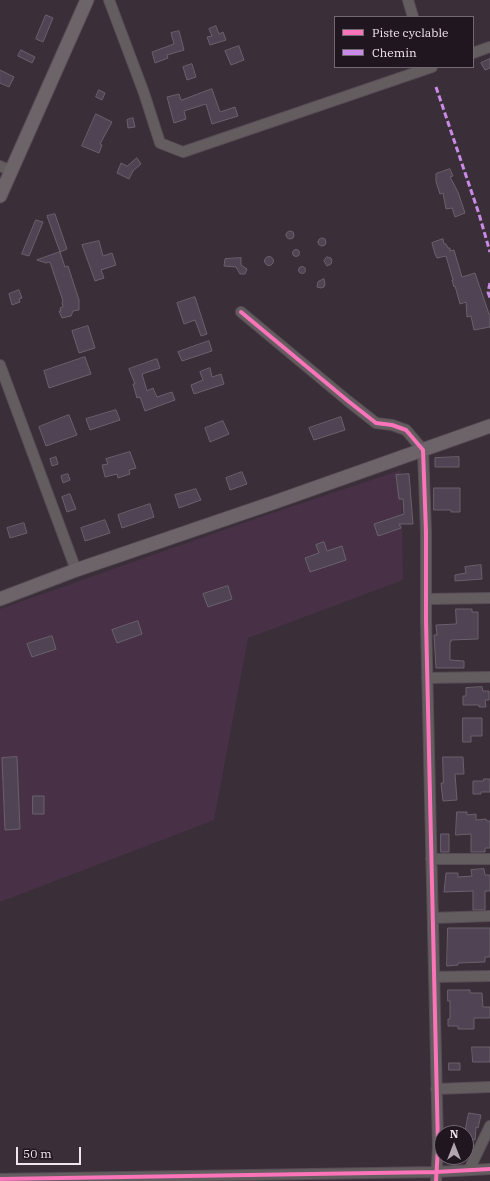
<!DOCTYPE html>
<html>
<head>
<meta charset="utf-8">
<style>
  body { margin:0 }
  #map { position:relative; width:490px; height:1181px; overflow:hidden; background:#3a2e39; font-family:"IBM Plex Serif",serif }
  canvas { display:block }
  .legend { position:absolute; left:334px; top:16px; width:140px; height:52px; box-sizing:border-box; background:#1f161f; border:1px solid #736973; margin:0; padding:5px 7px; list-style:none; font-size:12px; color:#f2e5f0 }
  .legend li { display:flex; align-items:center; gap:8px; height:20px }
  .legend b { width:20px; border:1px solid #736973 }
  .north { position:absolute; left:434px; top:1125px; width:40px; height:40px; box-sizing:border-box; background:#1f161f; border:1px solid #736973; border-radius:50%; rotate:0deg; font-size:11px; font-weight:700; line-height:16px; text-align:center; color:#f2e5f0 }
  .north::after { content:''; display:block; margin:auto; width:14px; height:18px; background:#b2a5b0; clip-path:polygon(50% 0,100% 100%,50% 72%,0 100%) }
  .scale { position:absolute; left:16px; top:1147px; width:65px; height:18px; box-sizing:border-box; border:2px solid #f2e5f0; border-top:0; padding-left:5px; font-size:12px; line-height:14px; white-space:nowrap; color:#f2e5f0; -webkit-text-stroke:3px #1f161f; paint-order:stroke }
</style>
</head>
<body>
<div id="map">
<canvas width="490" height="1181"></canvas>
<ul class="legend">
<li><b style="height:5px;background:#fb73b8"></b>Piste cyclable</li>
<li><b style="height:5px;background:#ca8be6"></b>Chemin</li>
</ul>
<div class="north">N</div>
<div class="scale">50 m</div>
</div>
<script>
const context = document.querySelector('canvas').getContext('2d');
context.lineJoin = 'round';
function fill(path, color) { context.fillStyle = color; context.fill(path, 'evenodd'); }
function stroke(path, color, width, dash) { context.strokeStyle = color; context.lineWidth = width; context.lineCap = dash ? 'butt' : 'round'; context.setLineDash(dash || []); context.stroke(path); }
fill(new Path2D(`
  M401,470l2,110 -155,58 -34,182 -214,82v-293l255,-90z`), '#483146');
const building = new Path2D(`
  M46,15l7,3 -10,24 -7,-3z
  M216,26l3,8 4,-2 3,8 -16,5 -3,-8 5,-1 -3,-7z
  M179,31l5,19 -17,5 1,3 -13,5 -3,-11 22,-8 -3,-11z
  M239,46l5,14 -13,5 -6,-14z
  M21,50l14,7 -3,6 -14,-7z
  M490,59v9l-5,2 -4,-7z
  M192,64l4,13 -9,3 -4,-13z
  M0,70l14,7 -5,10 -9,-4z
  M212,89l8,23 15,-5 3,9 -26,8 -6,-20 -22,7 2,8 -12,4 -7,-26 12,-3 2,6z
  M99,90l6,3 -3,7 -6,-3z
  M96,114l16,8 -12,22 2,1 -3,8 -17,-7z
  M133,118l2,9 -7,1 -1,-8z
  M137,158l4,6 -8,7 -4,8 -12,-6 4,-10 6,3z
  M450,169l3,7 -3,1 8,15 7,21 -10,4 -3,-9 -6,1 -3,-16 -3,1 -4,-12v-8z
  M55,214l12,35 -7,3 -13,-36z
  M36,220l7,2 -14,34 -7,-2z
  M286 235a4 4 0 1 1 8 0a4 4 0 1 1-8 0Z
  M318 242a4 4 0 1 1 8 0a4 4 0 1 1-8 0Z
  M443,239l1,5h2l2,4h2v3l4,-1 8,27 13,-4 14,41h1v13l-16,3 -3,-14 -4,1 -1,-15 -6,2 -5,-18 -1,1 -2,-7h1l-7,-24 -9,2 -2,-4 -3,-11z
  M99,241l4,15 9,-3 4,12 -15,5 3,8 -9,3 -13,-36z
  M292.5 253a3.5 3.5 0 1 1 7 0a3.5 3.5 0 1 1-7 0Z
  M60,252l5,15 3,-1 11,34v10l-6,1 -2,5 -9,2 -3,-7h2l-1,-3 3,-1 -1,-5 1,-1 -13,-39 -4,1 -9,-3z
  M264.5 261a4.5 4.5 0 1 1 9 0a4.5 4.5 0 1 1-9 0Z
  M327,257l4,1 1,3 -1,3 -4,2 -3,-5z
  M241,258v7l6,4 -2,5h-5l-4,-7 -12,-1 1,-7z
  M298.5 270a3.5 3.5 0 1 1 7 0a3.5 3.5 0 1 1-7 0Z
  M324,279l1,5 -1,3 -3,1 -4,-1 1,-5z
  M19,290l3,8 -3,1 1,3 -8,3 -3,-11z
  M195,297l12,37 -6,2 -6,-16 -11,4 -7,-21z
  M88,326l7,22 -16,5 -7,-22z
  M209,341l3,10 -30,10 -4,-9z
  M85,357l6,17 -42,14 -5,-17z
  M157,359l3,9 -18,6 5,17 6,-3 4,9 15,-5 3,8 -30,11 -5,-14 -3,1 -4,-14h2l-6,-15z
  M210,368l2,9 9,-3 3,10 -30,10 -3,-9 12,-5 -3,-8z
  M116,410l4,10 -30,10 -4,-11z
  M69,415l8,20 -31,11 -7,-19z
  M341,417l4,13 -31,10 -5,-12z
  M223,421l6,13 -19,8 -5,-14z
  M130,452l6,16 -7,2 1,4 -12,4 -1,-4 -12,3 -3,-12 6,-1 -2,-5z
  M56,457l2,7 -6,2 -2,-7z
  M459,457v10h-24v-9z
  M242,472l5,12 -17,6 -4,-12z
  M68,474l2,6 -7,3 -2,-7z
  M409,474l4,50h-14l2,4 -23,8 -4,-12 30,-10 -1,-15h-4l-3,-24z
  M434,488h26v24h-9v-2h-17z
  M196,489l5,11 -22,8 -4,-13z
  M70,494l6,15 -9,3 -5,-15z
  M150,504l4,13 -32,11 -4,-13z
  M105,520l5,13 -25,8 -4,-13z
  M24,523l3,10 -17,5 -3,-10z
  M324,542l3,9 15,-5 4,14 -36,12 -5,-14 14,-5 -3,-8z
  M481,565l1,14 -27,2v-6l11,-2 -1,-6z
  M228,586l4,13 -24,8 -5,-13z
  M456,609h16v3h6v27l-27,1v2h-1v18l14,1v7h-28l-2,-33h3l-1,-10 20,-1z
  M138,621l4,13 -25,9 -5,-13z
  M52,636l4,13 -24,8 -5,-13z
  M482,687l1,4h6v9h-4l1,7h-7v-2h-16v-9h3v-8z
  M463,718h19v18h-11v6h-8z
  M17,757l3,72 -15,1 -3,-72z
  M443,757h20l1,17h-9l2,26 -14,1 -2,-18h2z
  M484,779h6v13h-9v2h-8v-13h10z
  M33,796h11v18h-11z
  M457,812h10v3l9,-1v6l10,-1 1,2h3v27h-5v4h-14v-18l-15,1z
  M441,834h8v18h-8z
  M484,869l1,6h5v16h-5v19h-12v-19l-29,1 2,-19h12v4l14,-1 -1,-6z
  M448,928h42v29h-5v5l-27,1v2l-11,1z
  M448,990h22v3h12l1,14h7v11h-16v11h-16v-3h-10v-7h2v-18h-2z
  M472,1047h18v15h-17z
  M449,1063h11v7h-11z
  M469,1113l12,2 -3,13 -2,-1 -1,13 -9,-1v-6h-1z`);
fill(building, '#504454');
stroke(building, '#69616b', 1);
const minor = new Path2D(`
  M109,0l35,93 16,50 23,9 249,-85
  M408,0l5,17
  M473,53l17,-6
  M0,166l12,5
  M241,312l107,89 28,22 16,2 14,5 17,20 3,82v88l12,527 -2,34
  M0,365l76,205
  M426,599l64,-1
  M427,678l63,-1
  M431,859h59
  M433,918l57,-2
  M434,977l56,-1
  M436,1089l54,-2
  M469,1170l21,-44
  M0,1179l436,-7 54,-3`);
const major = new Path2D(`
  M0,196l87,-196
  M0,599l76,-29 199,-68 215,-76`);
stroke(minor, '#574c55', 12);
stroke(major, '#574c55', 15);
stroke(minor, '#635d60', 10);
stroke(major, '#6d6469', 13);
stroke(new Path2D(`
  M436,87l43,127 11,38
  M490,283l-2,9 2,6`), '#ca8be6', 3, [6, 3]);
stroke(new Path2D(`
  M241,312l107,89 28,22 16,2 14,5 17,20 3,82v88l12,527 -2,34
  M0,1179l436,-7 54,-3`), '#fb73b8', 4);
</script>
</body>
</html>
